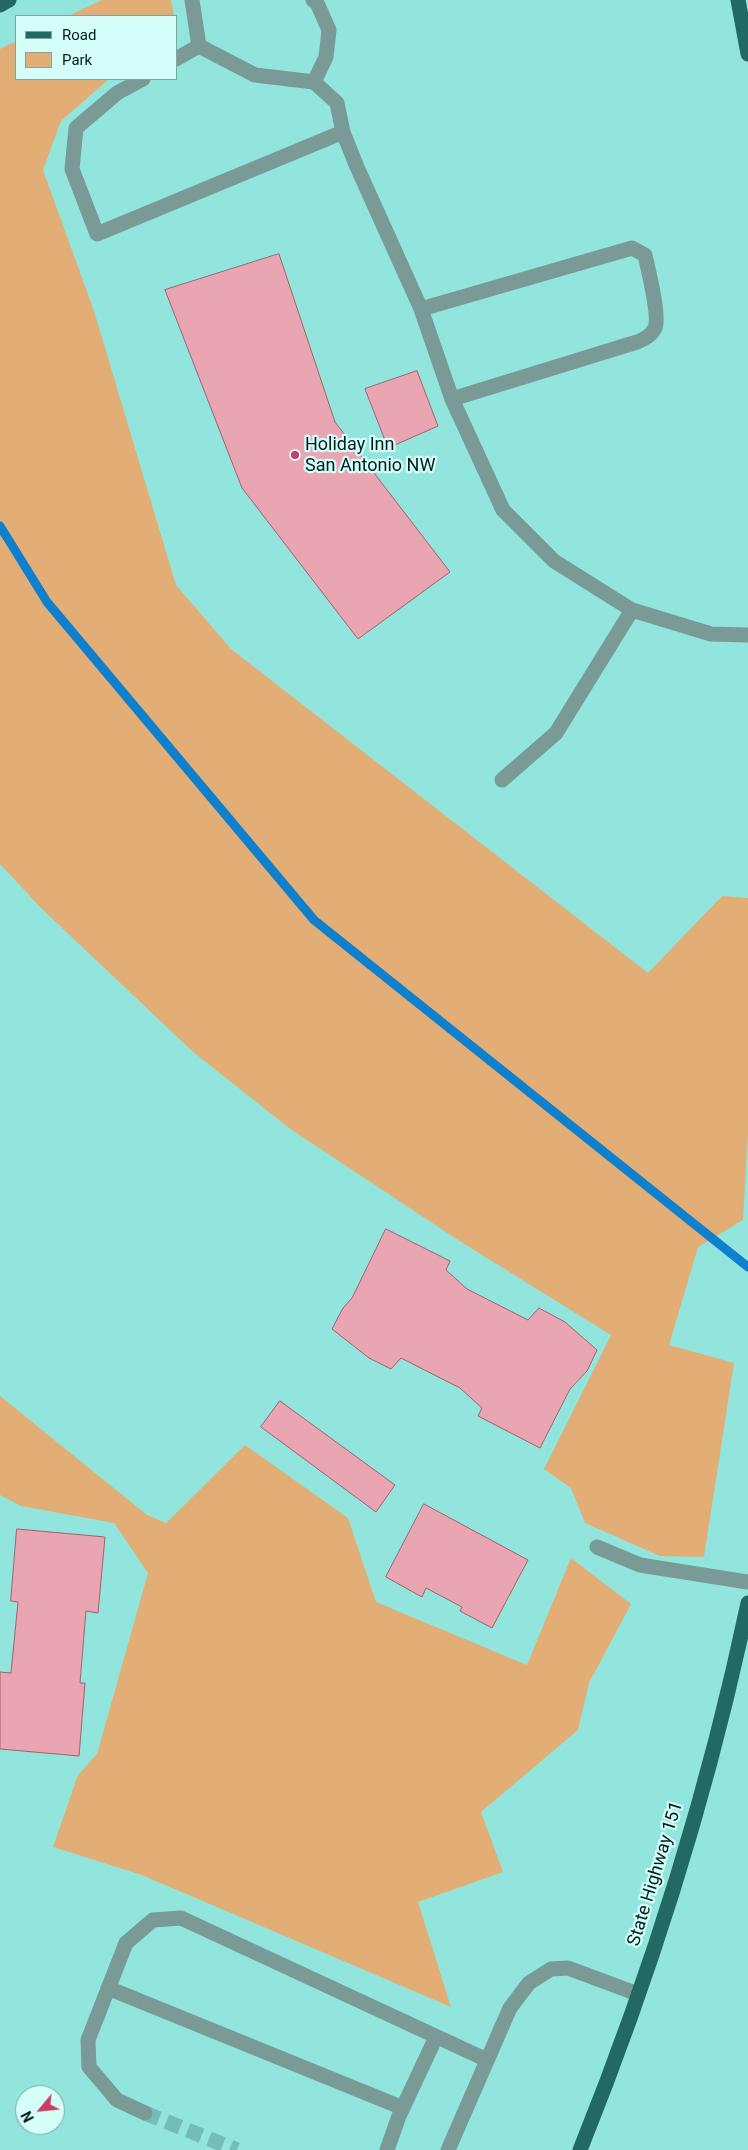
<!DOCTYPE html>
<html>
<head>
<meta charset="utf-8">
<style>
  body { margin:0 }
  #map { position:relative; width:748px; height:2150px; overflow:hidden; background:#91e5dc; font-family:Roboto,sans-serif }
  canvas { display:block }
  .legend { position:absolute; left:15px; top:15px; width:162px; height:65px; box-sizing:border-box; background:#d6fef9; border:1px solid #80a5a1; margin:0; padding:6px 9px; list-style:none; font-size:15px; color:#001f1d }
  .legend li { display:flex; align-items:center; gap:10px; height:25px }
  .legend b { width:25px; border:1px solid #80a5a1 }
  .north { position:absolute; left:15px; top:2085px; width:50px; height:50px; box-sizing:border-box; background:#d6fef9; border:1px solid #80a5a1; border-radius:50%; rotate:242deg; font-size:14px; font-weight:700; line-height:20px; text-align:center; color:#001f1d }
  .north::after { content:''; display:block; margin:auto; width:18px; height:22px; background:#ca3b65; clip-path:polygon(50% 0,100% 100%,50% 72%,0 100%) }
</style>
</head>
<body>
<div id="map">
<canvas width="748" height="2150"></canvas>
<ul class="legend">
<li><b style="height:6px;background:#226963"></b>Road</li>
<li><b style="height:14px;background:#e3ae75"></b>Park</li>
</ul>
<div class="north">N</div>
</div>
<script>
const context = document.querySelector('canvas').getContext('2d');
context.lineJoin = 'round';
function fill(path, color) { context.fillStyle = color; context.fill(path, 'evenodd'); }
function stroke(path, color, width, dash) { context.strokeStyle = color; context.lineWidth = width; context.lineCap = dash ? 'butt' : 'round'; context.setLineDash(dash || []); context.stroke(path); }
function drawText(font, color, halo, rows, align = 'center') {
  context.font = font + ' Roboto,sans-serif'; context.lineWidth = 4.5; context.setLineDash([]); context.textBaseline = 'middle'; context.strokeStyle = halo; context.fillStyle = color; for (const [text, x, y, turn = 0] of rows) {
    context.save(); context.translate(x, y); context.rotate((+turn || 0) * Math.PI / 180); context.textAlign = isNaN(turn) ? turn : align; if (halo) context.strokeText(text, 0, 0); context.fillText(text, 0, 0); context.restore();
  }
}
fill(new Path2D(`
  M102,0h69l3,16h-106z
  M16,41v38h93l-48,42 -18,49 51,141 82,274 55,64 417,324 74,-77 26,2v236l-5,86 -45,27 -29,98 65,18 -30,194 -44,-1 -75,-33 -14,-35 -27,-19 67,-134 -153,-95 -169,-112 -97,-77 -152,-144 -40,-43v-815z
  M0,1396l147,119 19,8 79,-78 103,73 28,84 151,63 44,-107 60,46 -42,79 -11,47 -97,82 22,60 -85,30 33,105 -309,-132 -89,-28 25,-72 19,-21 51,-181 -34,-50 -93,-17 -21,-11z`), '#e3ae75');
stroke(new Path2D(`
  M0,526l47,76 267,318 434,347`), '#0f80ce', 9);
const building = new Path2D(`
  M279,254l56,168 115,150 -92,67 -116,-151 -77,-198z
  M417,371l21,55 -50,22 -23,-59z
  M386,1229l64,32 -4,9 21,19 61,31 11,-12 26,14 32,28 -10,21 -17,18 -30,59 -62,-32 4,-8 -22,-20 -59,-30 -10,11 -22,-11 -37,-29 11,-21 9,-10z
  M280,1401l115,84 -19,27 -115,-85z
  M424,1504l104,56 -36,68 -32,-17 2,-4 -36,-19 -4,9 -36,-20z
  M17,1529l88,8 -7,76 -12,-2 -6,72h5l-6,73 -79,-7v-77l11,1 7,-71 -7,-1z`);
fill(building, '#e9a5b1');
stroke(building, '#a1626f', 1);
stroke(new Path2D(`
  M145,2113l92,37`), '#74bdb6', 15, [15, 8]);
stroke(new Path2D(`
  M313,0l4,3 12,27 -3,27 -12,25
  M199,46l56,29 59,7 23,21 6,29
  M176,59l23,-13 -7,-46
  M143,79l-26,14 -41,35 -4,41 25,65 246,-102 14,35 64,142 31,90 51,111 51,51 78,49 79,24 37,1
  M421,309l211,-61 13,7c3,14 15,61 10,73 -4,8 -11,11 -18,14l-185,57
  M502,780l54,-47 76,-123
  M597,1547l43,18 108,17
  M108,1988l295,120
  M145,2113l-28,-13 -28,-33 -1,-27 38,-97 27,-23 28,-2 306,142
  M387,2150l12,-34 37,-79
  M448,2150l62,-142 19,-25 22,-14 17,-1 70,26`), '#799a96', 15);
stroke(new Path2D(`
  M738,0l10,54
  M0,5l9,-5
  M580,2150c71,-176 129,-361 168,-547`), '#226963', 15);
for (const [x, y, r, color] of [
  [295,455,5,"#ca3b65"]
]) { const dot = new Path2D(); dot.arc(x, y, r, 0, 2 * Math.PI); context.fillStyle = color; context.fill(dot); stroke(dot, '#d6fef9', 2); }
drawText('18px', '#001f1d', '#d6fef9', [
  ["Holiday Inn",305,445],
  ["San Antonio NW",305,466]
], 'left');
drawText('18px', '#001f1d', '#d6fef9', [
  ["State Highway 151",656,1874,-73]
]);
</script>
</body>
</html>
